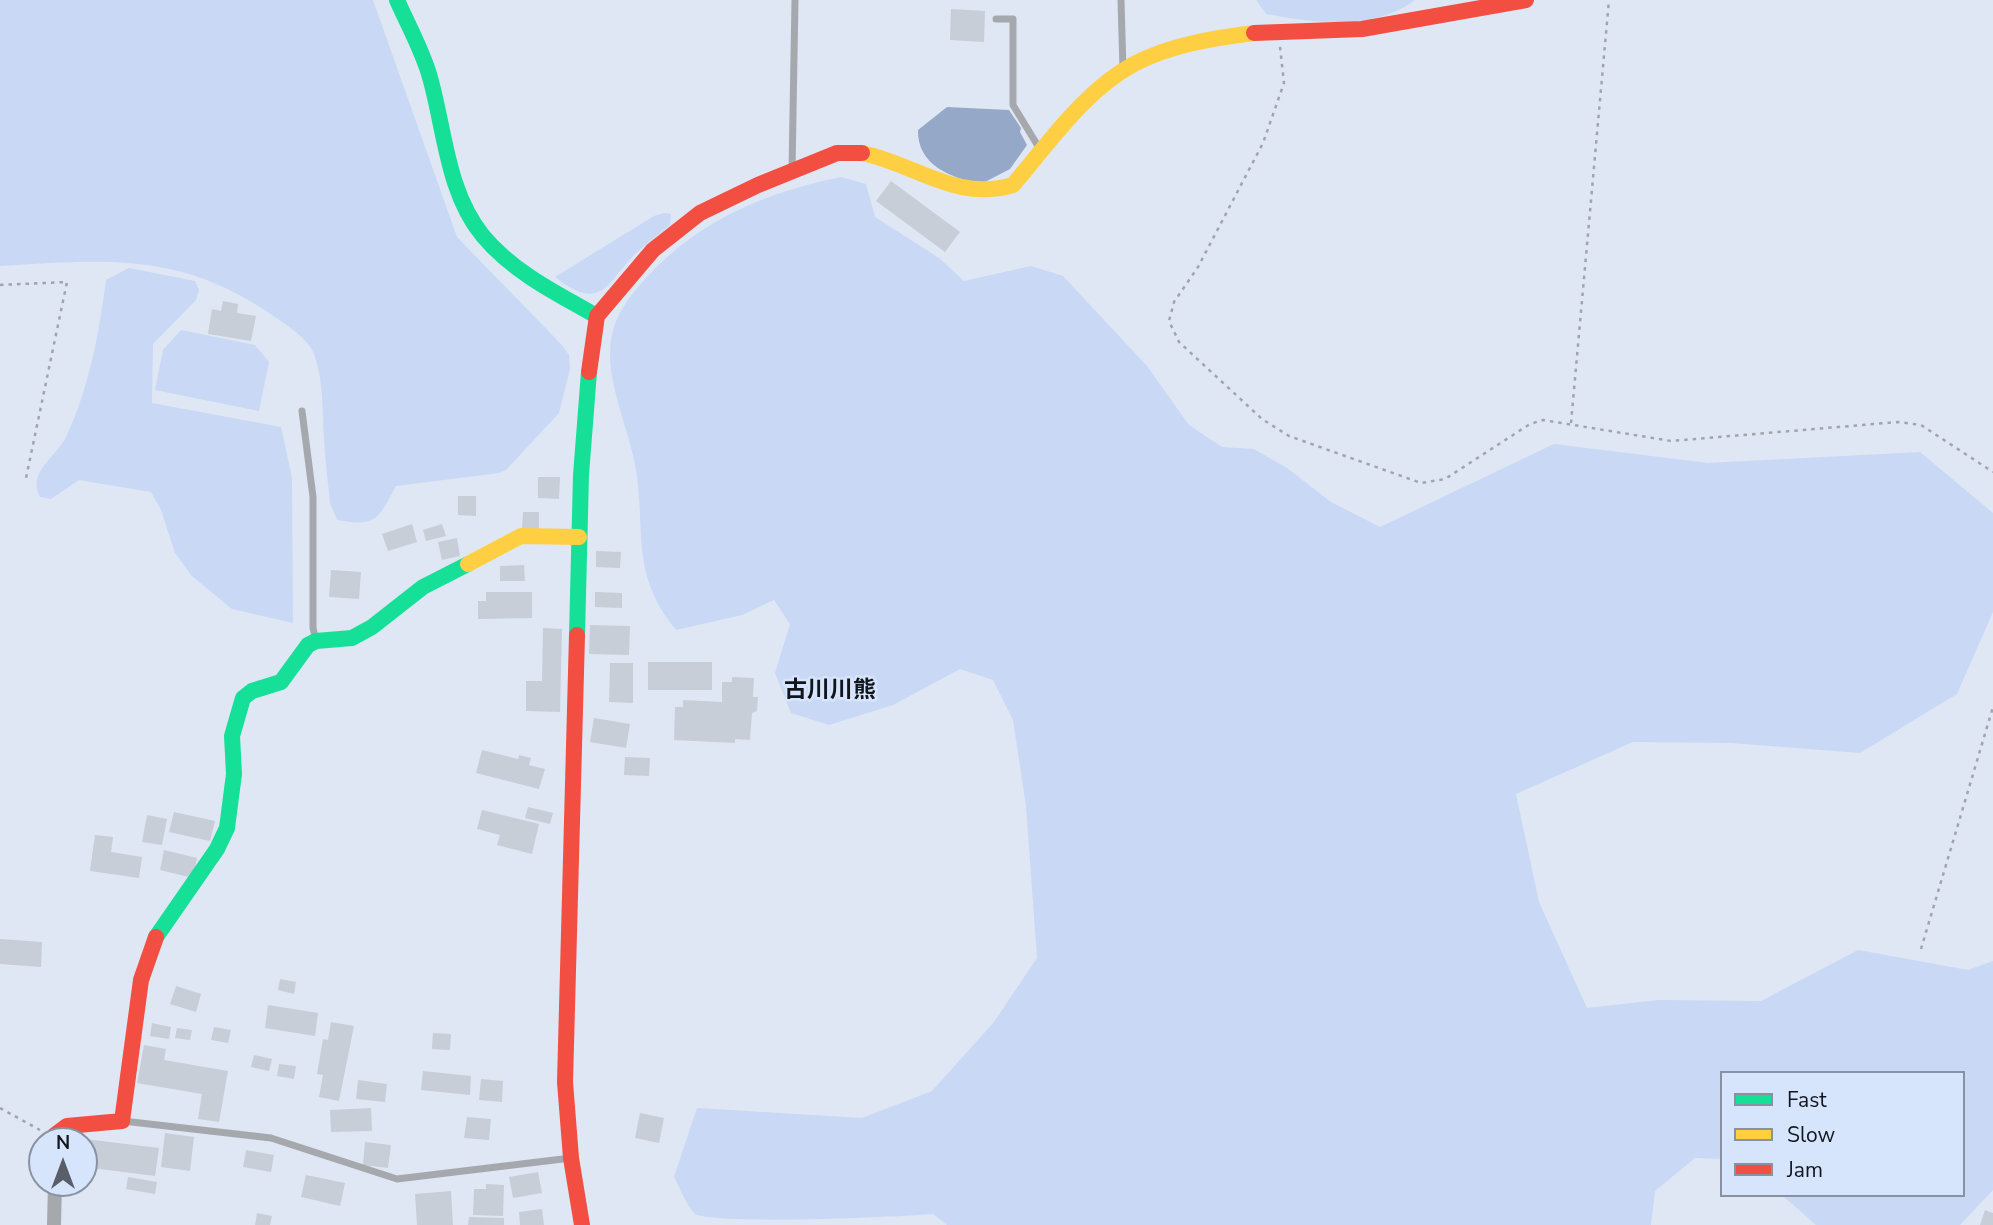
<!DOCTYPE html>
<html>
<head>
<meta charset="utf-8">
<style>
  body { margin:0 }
  #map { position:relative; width:1993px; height:1225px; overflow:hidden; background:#dfe7f4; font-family:"Nunito Sans",sans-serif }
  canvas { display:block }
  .legend { position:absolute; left:1720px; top:1071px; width:245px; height:126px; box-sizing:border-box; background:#d7e5fc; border:2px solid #8892a3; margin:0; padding:9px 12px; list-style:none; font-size:21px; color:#11151d }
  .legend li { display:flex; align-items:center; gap:14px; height:35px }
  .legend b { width:35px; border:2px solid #8892a3 }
  .north { position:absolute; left:28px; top:1127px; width:70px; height:70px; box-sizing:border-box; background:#d7e5fc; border:2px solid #8892a3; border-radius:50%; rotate:0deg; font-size:19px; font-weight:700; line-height:28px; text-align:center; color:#11151d }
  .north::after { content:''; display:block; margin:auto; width:24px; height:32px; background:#595e68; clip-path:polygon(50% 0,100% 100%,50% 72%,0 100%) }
</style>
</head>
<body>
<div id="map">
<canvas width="1993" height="1225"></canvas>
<ul class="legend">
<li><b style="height:9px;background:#16e098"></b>Fast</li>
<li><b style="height:9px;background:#ffcf43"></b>Slow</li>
<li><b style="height:9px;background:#f24e42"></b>Jam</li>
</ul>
<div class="north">N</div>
</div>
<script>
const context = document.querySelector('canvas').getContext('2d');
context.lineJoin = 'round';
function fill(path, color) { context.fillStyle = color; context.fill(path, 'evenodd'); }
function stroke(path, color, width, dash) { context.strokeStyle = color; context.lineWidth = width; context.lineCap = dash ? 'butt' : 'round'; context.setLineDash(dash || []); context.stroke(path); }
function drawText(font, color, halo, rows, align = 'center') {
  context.font = font + ' "Nunito Sans","Noto Sans JP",sans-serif'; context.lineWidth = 5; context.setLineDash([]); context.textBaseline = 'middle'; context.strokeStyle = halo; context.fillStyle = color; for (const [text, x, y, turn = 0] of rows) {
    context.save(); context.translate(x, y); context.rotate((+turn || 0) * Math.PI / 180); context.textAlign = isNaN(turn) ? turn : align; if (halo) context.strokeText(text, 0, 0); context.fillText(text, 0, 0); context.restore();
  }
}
fill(new Path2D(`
  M0,0h373l84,237 104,107 8,11 1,14 -11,44 -53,57 -7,3 -103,13c-18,33 -19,41 -59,34l-7,-17c-2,-22 -5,-43 -6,-64 -2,-29 0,-57 -10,-85 -6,-16 -29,-30 -42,-39 -93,-64 -166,-55 -272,-49z
  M1256,0h159c-41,31 -101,23 -149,14z
  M841,177l25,7 9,33 64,41 25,23 67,-15 32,10 84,90 42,59 33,22 32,2 33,19 44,34 49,25 174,-83 154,19 212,-11 73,61v99l-36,82 -97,59 -129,-10 -98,-1 -117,52 23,108 48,106 72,-8 102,1 97,-51 110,20 25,-9v229l-33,35h-144l-34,-30h181v-122h-241v86l-27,-1 -40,33 -4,34h-704l-14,-11c-39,3 -215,11 -238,0 -9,-9 -15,-26 -21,-37l23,-69 165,10 70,-27 62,-69 43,-64 -11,-152 -13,-86 -20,-40 -33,-11 -67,36 -64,20 -38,-12 -16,-40 15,-49 -16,-24 -32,15 -66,15c-46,-58 -30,-95 -40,-160 -7,-45 -35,-95 -23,-140 6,-21 20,-38 34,-53 52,-57 120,-85 194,-100z
  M664,213l7,1 -1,11c-12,10 -24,19 -35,29 -29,30 -34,59 -80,23l99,-61z
  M129,268l66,13 4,9 -3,10 -43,44 -1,59 129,24 11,51 1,145 -61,-14 -40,-33 -17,-23 -14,-43 -10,-18 -72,-12 -28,19 -11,-2c-13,-26 16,-39 26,-60 23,-49 33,-103 40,-157z
  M181,330l74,15 14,17 -10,49 -104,-21 8,-40z`), '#c8d8f5');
fill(new Path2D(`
  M947,107l62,3 12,18 -1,4 7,13 -17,24 -29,15c-30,-6 -64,-19 -63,-54z`), '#96a8c8');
fill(new Path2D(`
  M951,9l34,2 -1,31 -34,-2z
  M891,181l69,51 -15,20 -69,-51z
  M223,301l15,3 -1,9 19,3 -5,25 -43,-7 4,-25 9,2z
  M538,477h22l-1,22 -21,-1z
  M458,496h18v20l-18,-1z
  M523,512h16v18l-17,-1z
  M412,524l5,18 -29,9 -6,-17z
  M442,524l4,12 -20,5 -3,-11z
  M457,538l3,18 -18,4 -4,-18z
  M596,551l25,1 -1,16 -24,-1z
  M524,565l1,16h-25v-15z
  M331,570l30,2 -2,27 -30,-2z
  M486,592h46v26l-54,1v-18h8z
  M595,592l27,1v15l-27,-1z
  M590,625l40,1 -1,29 -40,-1z
  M543,628l19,1 -2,83 -34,-1v-30h16z
  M648,662h64v28h-64z
  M610,663h23v40l-24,-1z
  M732,677l22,1 -1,19h5l-1,14 -5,2 -2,27 -15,-1v4l-61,-3 1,-33h8v-7l39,2v-20h10z
  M594,718l36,6 -4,24 -36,-6z
  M482,750l36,9 1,-4 12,3 -2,7 16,4 -6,20 -63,-16z
  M625,757l25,1 -1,18 -25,-1z
  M528,807l25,6 -3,11 -25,-6z
  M482,810l57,14 -7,30 -35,-9 3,-10 -23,-6z
  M174,812l41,9 -5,20 -41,-9z
  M147,815l20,4 -5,26 -20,-3z
  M95,835l18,2 -2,15 31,5 -3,21 -49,-7z
  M164,850l33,8 -4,20 -33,-8z
  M0,939l42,3 -1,25 -41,-3z
  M280,979l16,3 -2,12 -16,-4z
  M176,986l25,8 -5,18 -26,-8z
  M268,1005l50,8 -3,23 -50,-8z
  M331,1022l23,4 -15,75 -20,-4 4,-22 -6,-1 6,-35 5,1z
  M152,1023l19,4 -2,12 -19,-3z
  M214,1027l17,3 -3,13 -17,-3z
  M177,1028l15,2 -2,10 -15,-2z
  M433,1033l18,1 -1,16 -18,-1z
  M144,1045l22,4 -2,11 64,11 -9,51 -21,-3 4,-25 -65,-11z
  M254,1055l18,4 -3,12 -18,-4z
  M279,1064l17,2 -2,13 -17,-3z
  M423,1071l48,5 -1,19 -49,-5z
  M481,1079l22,2 -1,21 -23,-2z
  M358,1080l29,4 -2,18 -29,-3z
  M371,1108l1,23 -41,1 -1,-22z
  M640,1113l24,5 -5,25 -24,-5z
  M467,1117l24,2 -2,21 -25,-2z
  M165,1133l29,4 -4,34 -29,-4z
  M85,1139l74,9 -4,28 -71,-9z
  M365,1142l26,3 -3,23 -25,-3z
  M246,1150l28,5 -3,17 -28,-5z
  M538,1172l4,21 -29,5 -4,-21z
  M306,1175l39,8 -5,23 -39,-9z
  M128,1177l29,5 -2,12 -29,-5z
  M486,1184l18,1 -1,31 -30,-1 1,-26h12z
  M451,1191l2,34h-36l-2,-31z
  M542,1209l2,16h-24l-1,-13z
  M1985,1210l8,3v12h-13z
  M257,1213l15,3 -2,9h-15z
  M469,1217l35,1v7h-36z`), '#c7ced8');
stroke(new Path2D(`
  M1280,47l4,36 -21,60 -65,124 -24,35 -5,19 10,21 83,77 27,17 132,47 24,-4 85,-55 13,-4 128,21 227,-19 23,3 72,47
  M0,285l67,-3 -41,196
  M1571,423l38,-423
  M1921,949l72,-242
  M0,1108l40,22`), '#a1a5ab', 2.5, [3.5, 5]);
stroke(new Path2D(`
  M1121,0l2,70
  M996,19h17v86l28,46
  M792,171l3,-171
  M302,411l11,86v131l3,12
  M123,1121l148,17 126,41 174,-21`), '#a5a9ae', 7);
stroke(new Path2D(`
  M54,1225l1,-42`), '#a5a9ae', 14);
stroke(new Path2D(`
  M397,0c11,25 24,48 32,74 16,54 17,117 54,162 30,36 74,58 114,80
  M577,635l4,-160 8,-103
  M156,937l61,-88 10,-21 7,-54 -2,-38 11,-38 9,-7 29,-9 27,-37 8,-4 36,-3 20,-11 51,-40 45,-23`), '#16e098', 16);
stroke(new Path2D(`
  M862,153c53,11 94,49 151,32 36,-42 71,-94 121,-121 36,-19 80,-26 120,-31
  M468,564l53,-28 58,1`), '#ffcf43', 16);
stroke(new Path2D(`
  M1254,33l108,-4 164,-29
  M589,372l8,-56 56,-66 47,-37 58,-28 79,-32h25
  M577,635l-12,447 6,76 11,67
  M55,1141v-6l12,-9 55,-5 19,-141 15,-43`), '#f24e42', 16);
drawText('bold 23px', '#11151d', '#d7e5fc', [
  ["古川川熊",830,691]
]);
</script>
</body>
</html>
